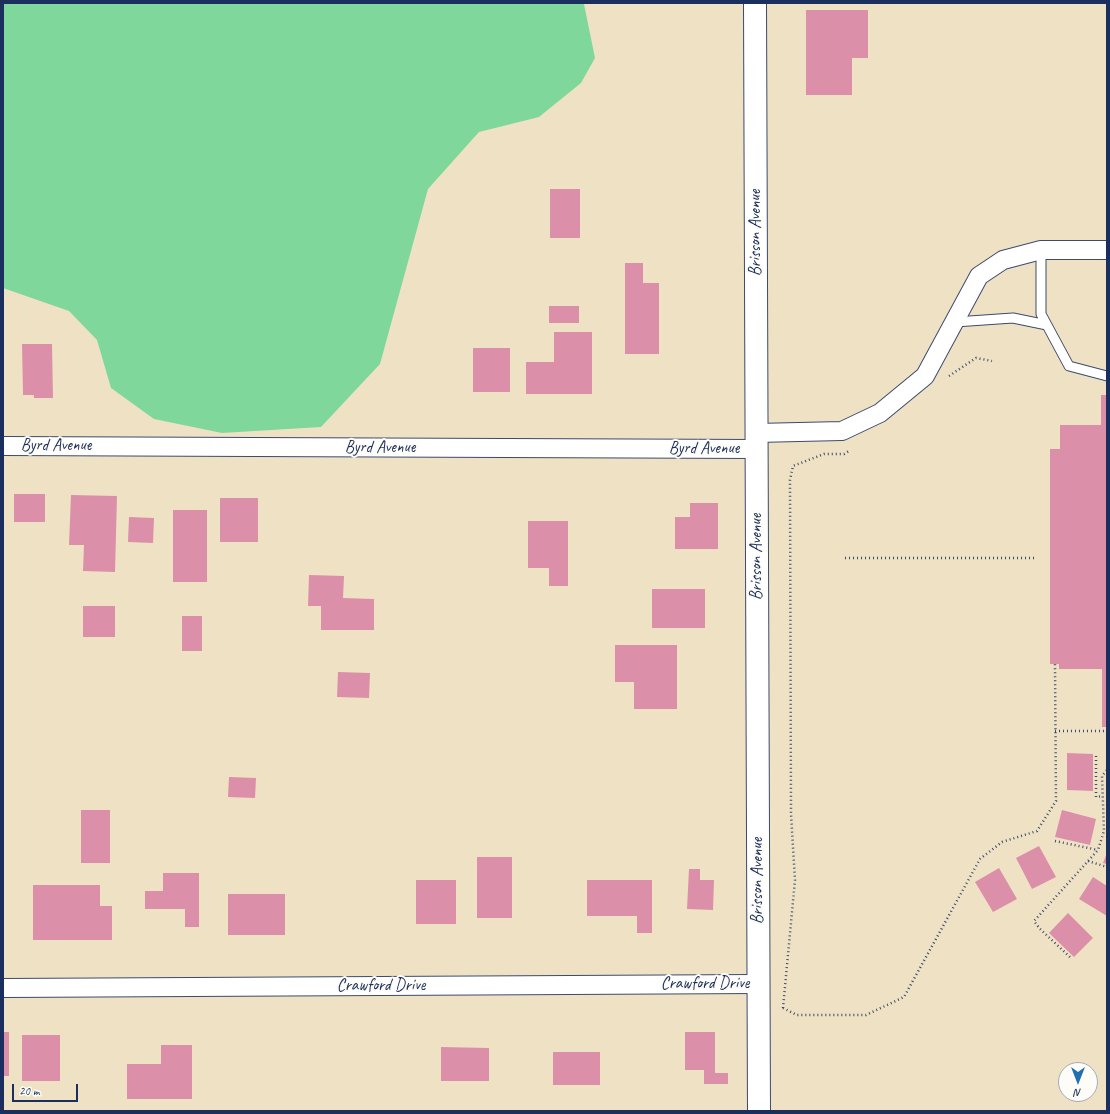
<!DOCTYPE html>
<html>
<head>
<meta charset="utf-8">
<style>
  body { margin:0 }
  #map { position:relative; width:1110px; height:1114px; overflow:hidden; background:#efe2c4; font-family:Caveat,sans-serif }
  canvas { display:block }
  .frame { position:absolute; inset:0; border:4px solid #1b2f5e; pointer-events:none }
  .north { position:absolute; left:1058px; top:1062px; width:40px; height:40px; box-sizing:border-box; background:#fdfcf7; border:1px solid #a3aaba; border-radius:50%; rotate:180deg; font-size:11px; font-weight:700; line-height:16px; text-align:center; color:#1b2f5e }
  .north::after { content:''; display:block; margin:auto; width:14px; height:18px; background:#1f6fb2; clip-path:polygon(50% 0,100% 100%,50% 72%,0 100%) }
  .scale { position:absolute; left:12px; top:1084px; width:66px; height:18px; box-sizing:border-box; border:2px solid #1b2f5e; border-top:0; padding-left:5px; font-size:12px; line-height:14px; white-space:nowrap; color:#1b2f5e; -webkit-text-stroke:3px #fdfcf7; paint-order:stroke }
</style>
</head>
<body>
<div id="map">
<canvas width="1110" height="1114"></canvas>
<div class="frame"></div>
<div class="north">N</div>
<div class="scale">20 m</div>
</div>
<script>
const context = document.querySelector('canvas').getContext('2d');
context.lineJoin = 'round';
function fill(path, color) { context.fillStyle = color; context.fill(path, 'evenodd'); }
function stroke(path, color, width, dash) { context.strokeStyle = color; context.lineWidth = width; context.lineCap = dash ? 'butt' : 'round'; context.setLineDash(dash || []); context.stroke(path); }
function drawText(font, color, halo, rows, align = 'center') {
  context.font = font + ' Caveat,sans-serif'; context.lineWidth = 4; context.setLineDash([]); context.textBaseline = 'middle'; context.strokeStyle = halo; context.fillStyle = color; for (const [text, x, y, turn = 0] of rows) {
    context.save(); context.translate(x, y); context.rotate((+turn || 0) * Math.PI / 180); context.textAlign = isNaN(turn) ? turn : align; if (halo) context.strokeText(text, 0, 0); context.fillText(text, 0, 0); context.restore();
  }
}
fill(new Path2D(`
  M3,3h579l2,1 11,54 -14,25 -42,34 -60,15 -51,57 -48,175 -59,63 -99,6 -68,-14 -43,-31 -14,-48 -28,-29 -66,-23z`), '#80d79b');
fill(new Path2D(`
  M806,10h62v48h-16v37h-46z
  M550,189h30v49h-30z
  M625,263h18v20h16v71h-34z
  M549,306h30v17h-30z
  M554,332h38v62h-66v-32h28z
  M22,344h30l1,54h-19v-3h-11z
  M473,348h37v44h-37z
  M1101,395h6v332h-5v-58h-43v-5h-9v-215h10v-24h41z
  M14,494h31v28h-31z
  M71,495l46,1 -2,76 -32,-1 1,-26h-15z
  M220,498h38v44h-38z
  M690,503h28v46h-43v-32h15z
  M173,510h34v72h-34z
  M129,517l25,1 -1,25 -25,-1z
  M528,521h40v65h-19v-18h-21z
  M309,575l35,1 -1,22 31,1v31h-53v-24h-13z
  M652,589h53v39h-53z
  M83,606h32v31h-32z
  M182,616h20v35h-20z
  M615,645h62v64h-43v-27h-19z
  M338,672l32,1 -1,25 -32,-1z
  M1067,753l26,1v37l-26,-1z
  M229,777l27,1 -1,20 -27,-1z
  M81,810h29v53h-29z
  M1062,810l34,9 -6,26 -35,-8z
  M1039,846l17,31 -24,12 -16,-31z
  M1107,853v11l-4,-1z
  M477,857h35v61h-35z
  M999,868l18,31 -24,13 -18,-30z
  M689,869h11v11h14l-1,30 -26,-1z
  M163,873h36v54h-14v-18h-40v-18h18z
  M1093,877l14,9v30l-28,-17z
  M416,880h40v44h-40z
  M587,880h65v53h-15v-17h-50z
  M33,885h67v21h12v34h-79z
  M228,894h57v41h-57z
  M1068,913l25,25 -19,19 -25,-24z
  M3,1032h6v44h-6z
  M685,1032h30v41h13v11h-24v-14h-19z
  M22,1035h38v46h-38z
  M161,1045h31v54h-65v-35h34z
  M441,1047l48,1v33h-48z
  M553,1052h47v33h-47z`), '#dc8fa8');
const lane = new Path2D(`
  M1041,250v64l28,52 38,10
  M955,322l58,-4 34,7`);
const street = new Path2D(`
  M756,433l86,-2 38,-18 45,-37 54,-100 24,-16 38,-10h66
  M3,446l753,3
  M3,988l755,-4`);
const secondary = new Path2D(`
  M755,3l4,1108`);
stroke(lane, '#3b4a6d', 11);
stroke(street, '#3b4a6d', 20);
stroke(secondary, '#3b4a6d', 24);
stroke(new Path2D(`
  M949,376l27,-18 16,3
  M845,558h189
  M1055,731h52
  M1096,756v41l7,-1
  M1055,841l43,9
  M1088,861l19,6
  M1070,957l-30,-28 -6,-8 64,-71 6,-19 -2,-55 5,-6
  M783,1008l12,-128 -4,-66 -1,-334 3,-14 31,-12h20l5,-3
  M783,1008l14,7h69l38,-18 76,-138 22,-17 35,-11 19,-30 -1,-137`), '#3b4a6d', 2.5, [1, 3]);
stroke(lane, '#fff', 9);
stroke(street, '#fff', 18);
stroke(secondary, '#fff', 22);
drawText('17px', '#1b2f5e', '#fdfcf7', [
  ["Brisson Avenue",756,233,-90],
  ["Byrd Avenue",56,446],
  ["Byrd Avenue",380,448],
  ["Byrd Avenue",704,449],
  ["Brisson Avenue",757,557,-90],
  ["Brisson Avenue",758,881,-90],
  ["Crawford Drive",705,984],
  ["Crawford Drive",381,986]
]);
</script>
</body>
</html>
